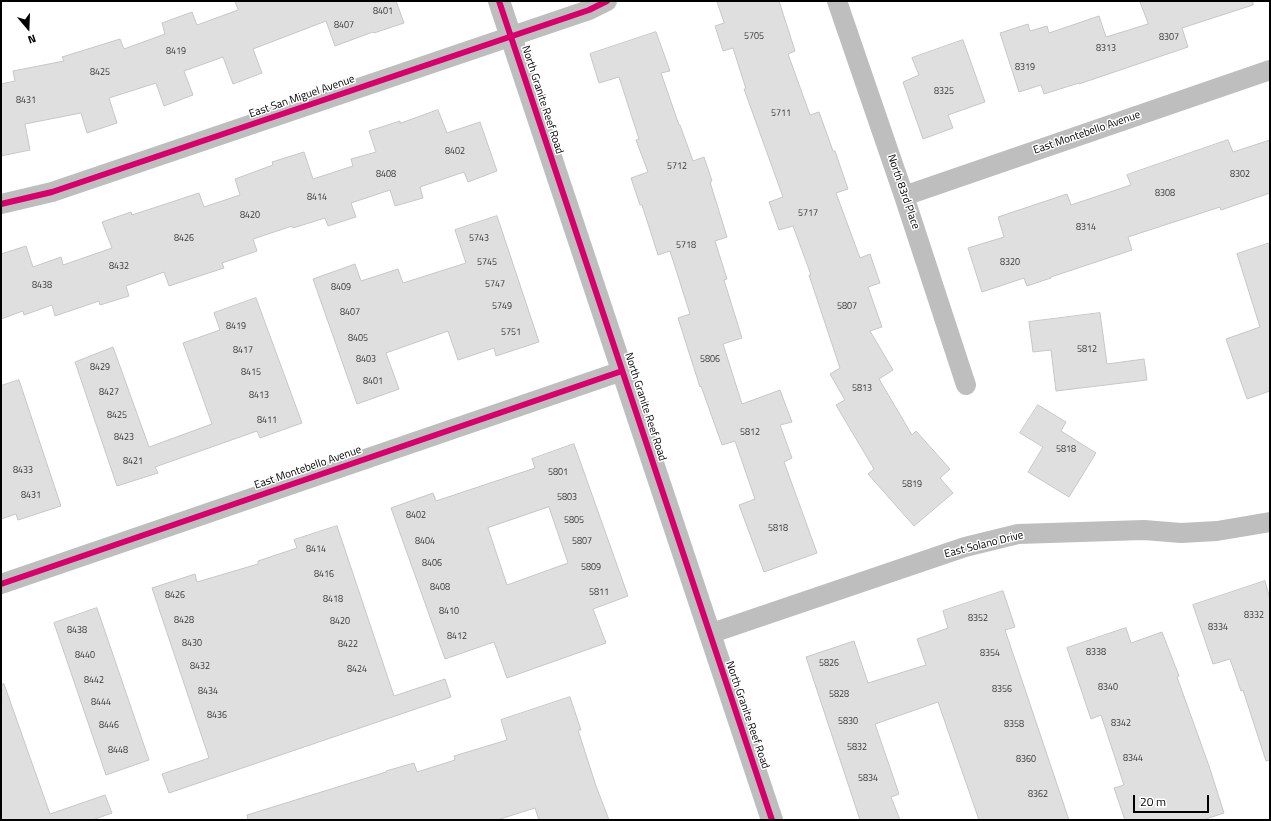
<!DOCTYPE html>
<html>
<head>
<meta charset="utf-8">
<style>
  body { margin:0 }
  #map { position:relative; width:1271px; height:821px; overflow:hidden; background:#fff; font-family:"Titillium Web",sans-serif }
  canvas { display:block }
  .frame { position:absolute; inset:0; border:2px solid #000; pointer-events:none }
  .north { position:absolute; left:8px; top:8px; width:40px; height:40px; -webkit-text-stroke:3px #fff; paint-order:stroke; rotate:161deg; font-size:11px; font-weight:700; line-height:16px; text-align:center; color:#000 }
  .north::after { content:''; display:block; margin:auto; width:14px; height:18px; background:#000; clip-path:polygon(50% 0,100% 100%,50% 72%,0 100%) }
  .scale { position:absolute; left:1133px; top:795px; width:76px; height:18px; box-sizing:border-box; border:2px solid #000; border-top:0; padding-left:5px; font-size:12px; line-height:14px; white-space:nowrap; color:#000; -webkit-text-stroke:3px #fff; paint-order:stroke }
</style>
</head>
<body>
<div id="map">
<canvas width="1271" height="821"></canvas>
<div class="frame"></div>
<div class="north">N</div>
<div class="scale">20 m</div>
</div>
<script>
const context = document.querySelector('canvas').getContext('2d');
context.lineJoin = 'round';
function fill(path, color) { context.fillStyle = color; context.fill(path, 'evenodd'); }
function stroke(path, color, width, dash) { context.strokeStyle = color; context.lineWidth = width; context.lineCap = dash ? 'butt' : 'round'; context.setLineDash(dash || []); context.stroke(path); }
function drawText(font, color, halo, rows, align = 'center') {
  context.font = font + ' "Titillium Web",sans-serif'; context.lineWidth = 3; context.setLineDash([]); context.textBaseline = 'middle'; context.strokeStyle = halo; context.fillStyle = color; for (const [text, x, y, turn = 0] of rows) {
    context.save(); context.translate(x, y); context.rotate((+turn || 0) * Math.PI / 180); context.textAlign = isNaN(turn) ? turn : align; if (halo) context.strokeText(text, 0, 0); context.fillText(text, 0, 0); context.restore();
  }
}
const building = new Path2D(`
  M235,1h161l8,22 -30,10 -1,-1 -38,14 -9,-25 -73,28 9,24 -29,11 -10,-27 -39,14 9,24 -29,11 -8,-23 -47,15 8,25 -30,10 -6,-20 -56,11 5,26 -29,6v-72l14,-3 -2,-10 51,-10 -2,-4 58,-18 4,10 41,-15 -3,-11 30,-11 5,13 41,-15z
  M717,1h62l16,50 -7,3 22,61 9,-3 14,39h2l13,38 -12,4 24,65 10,-4 10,29 -12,4 14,40 -12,4 23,39 -14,9 33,56 4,-4 34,38 -10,9 13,15 -39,33 -46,-52 6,-5 -38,-64 9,-5 -15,-26 10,-6 -31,-93h2l-18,-49 -14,4 -10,-28 14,-5 -39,-108h2l-13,-41 -10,3 -8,-25 9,-3z
  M1140,1h113v4l-71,23 6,19 -109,37v-1l-35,11 -3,-9 -22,7 -19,-59 28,-9 2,7 17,-5 2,7 50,-17 7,21 42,-13z
  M656,32l14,39 -9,2 18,52h1l13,36 11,-4 8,24 -2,1 17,55 -12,4 12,38 -3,1 18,58 -19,6 19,60 38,-14 12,32 -12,3 12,33 -8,4 33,91 -53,19 -25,-67 16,-6 -20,-58 -13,4 -21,-59 -1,1 -22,-69 12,-4 -20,-63 -12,4 -16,-50h-2l-9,-27 17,-6 -12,-32 3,-1 -20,-62 -20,6 -9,-29z
  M963,40l22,62 -37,13 5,13 -30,11 -20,-57 16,-7 -7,-17z
  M438,110l9,23 33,-11 17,49 -29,11 -4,-10 -44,15 3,11 -28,8 -5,-16 -39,13 5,14 -28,9 -3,-8 -32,10 -1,-2 -39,13 4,12 -35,12 2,5 -55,18 -5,-14 -38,14 3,10 -29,9 -1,-4 -44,15 -3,-11 -28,10 -1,-4 -22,8v-65l25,-8 7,21 28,-10 2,8 49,-17 -10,-26 29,-10 1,3 67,-22 5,14 36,-12 -5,-16 38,-14 -1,-3 32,-10 9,27 40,-13 -2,-7 25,-7 -7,-21 31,-10v2z
  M1228,140l5,12 37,-12v53l-49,17 -1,-3 -92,30 4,13 -81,27v1l-24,8 -3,-8 -42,14 -14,-44 36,-11 -6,-20 69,-23 4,11 60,-20 -4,-10z
  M497,216l42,126 -43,14 -2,-8 -36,12 -10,-29 -62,22 13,36 -42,15 -44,-125 42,-15 6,17 37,-12 5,14 63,-20 -11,-33z
  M1270,243v148l-23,8 -21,-60 34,-12 -23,-73z
  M256,298l46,125 -42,15 -3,-7 -102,36 3,6 -41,13 -42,-124 38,-15 36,100 63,-23 -29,-81 37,-13 -6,-17z
  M1100,313l7,51 37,-5 3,21 -91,11 -5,-41 -18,2 -4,-30z
  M19,380l42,126 -43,14 -2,-6 -15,5v-133z
  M1038,405l28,17 -5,9 35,22 -27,44 -41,-25 15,-25 -23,-14z
  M574,444l54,152 -35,13 13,34 -99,35 -13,-36 -49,17 -54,-151 42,-15 3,8 99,-33 -3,-9zM549,507l19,56 -61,22 -19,-57z
  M337,526l57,170 51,-17 6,18 -282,96 -7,-19 47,-16 -57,-170 43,-14 2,8 61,-18v-3l39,-13 -3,-8z
  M1265,581l5,18v161l-4,1 -23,-71 -2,1 -11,-32 -17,5 -20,-59z
  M1003,591l12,36 -10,3 64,190h-90l-41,-118 -63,22 24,70 -8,3 9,23h-40l-54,-163 48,-16 14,42 58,-18 -9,-26 31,-11 -5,-17z
  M97,608l52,152 -43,15 -52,-152z
  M1126,628l5,15 31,-11 17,44 -2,1 32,89 15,47 -21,7h-78l-11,-32 10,-3 -23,-70 -10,4 -24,-71z
  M4,684l46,130 55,-19 7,18 -20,7h-91v-135z
  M570,697l11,33h-3l18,56 13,34h-70l-4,-12 -38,12h-249l-1,-5 139,-43v-1l28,-8 3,9 38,-12 -1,-4 53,-16 -6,-20z`);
fill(building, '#dfdfdf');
stroke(building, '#c7c7c7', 1);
stroke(new Path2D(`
  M837,1l67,195 62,189
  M904,196l366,-126
  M1,204l51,-12 537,-182 18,-9
  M1,584l621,-213
  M709,634l256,-87 53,-13 126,-4 37,3 36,-2 53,-9`), '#bebebe', 20);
stroke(new Path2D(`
  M499,1l273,819`), '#bebebe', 22);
stroke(new Path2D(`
  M499,1l273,819
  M1,204l51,-12 537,-182 18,-9
  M1,584l621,-213`), '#d6006c', 6);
drawText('9px', '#383838', null, [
  ["8401",383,12],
  ["8407",344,26],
  ["5705",754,37],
  ["8307",1169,38],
  ["8313",1106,49],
  ["8419",176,52],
  ["8319",1025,68],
  ["8425",100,73],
  ["8325",944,92],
  ["8431",26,101],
  ["5711",781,114],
  ["8402",455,152],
  ["5712",677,167],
  ["8408",386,175],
  ["8302",1240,175],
  ["8308",1165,194],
  ["8414",317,198],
  ["5717",808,214],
  ["8420",250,216],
  ["8314",1086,228],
  ["8426",184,239],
  ["5743",479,239],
  ["5718",686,246],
  ["5745",487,263],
  ["8320",1010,263],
  ["8432",119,267],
  ["5747",495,285],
  ["8438",42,286],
  ["8409",341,288],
  ["5749",502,307],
  ["5807",847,307],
  ["8407",350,313],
  ["8419",236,327],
  ["5751",511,333],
  ["8405",358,339],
  ["5812",1087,350],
  ["8417",243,351],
  ["8403",366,360],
  ["5806",710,360],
  ["8429",100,368],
  ["8415",251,373],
  ["8401",373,382],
  ["5813",862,389],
  ["8427",109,393],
  ["8413",259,396],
  ["8425",117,416],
  ["8411",267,421],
  ["5812",750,433],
  ["8423",124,438],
  ["5818",1066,450],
  ["8421",133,462],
  ["8433",23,471],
  ["5801",558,473],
  ["5819",912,485],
  ["8431",31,496],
  ["5803",567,498],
  ["8402",416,516],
  ["5805",574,521],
  ["5818",778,529],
  ["8404",425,542],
  ["5807",582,542],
  ["8414",316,550],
  ["8406",432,564],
  ["5809",591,568],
  ["8416",324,575],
  ["8408",440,588],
  ["5811",599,593],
  ["8426",175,596],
  ["8418",333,600],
  ["8410",449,612],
  ["8332",1254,616],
  ["8352",978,619],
  ["8428",184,621],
  ["8420",340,622],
  ["8334",1218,628],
  ["8438",77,631],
  ["8412",457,637],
  ["8430",192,644],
  ["8422",348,645],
  ["8338",1096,653],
  ["8354",990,654],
  ["8440",85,656],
  ["5826",829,664],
  ["8432",200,667],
  ["8424",357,670],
  ["8442",94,681],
  ["8340",1108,688],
  ["8356",1002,690],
  ["8434",208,692],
  ["5828",839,695],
  ["8444",101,703],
  ["8436",217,716],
  ["5830",848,722],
  ["8342",1121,724],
  ["8358",1014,725],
  ["8446",109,726],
  ["5832",857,748],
  ["8448",118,751],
  ["8344",1133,759],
  ["8360",1026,760],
  ["5834",868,779],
  ["8362",1038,795]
]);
drawText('11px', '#000', '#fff', [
  ["East San Miguel Avenue",302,97,-19],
  ["North Granite Reef Road",542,100,72],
  ["East Montebello Avenue",1087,133,-19],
  ["North 83rd Place",903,192,71],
  ["North Granite Reef Road",645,407,72],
  ["East Montebello Avenue",308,468,-19],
  ["East Solano Drive",984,545,-14],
  ["North Granite Reef Road",747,715,71]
]);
</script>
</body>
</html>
